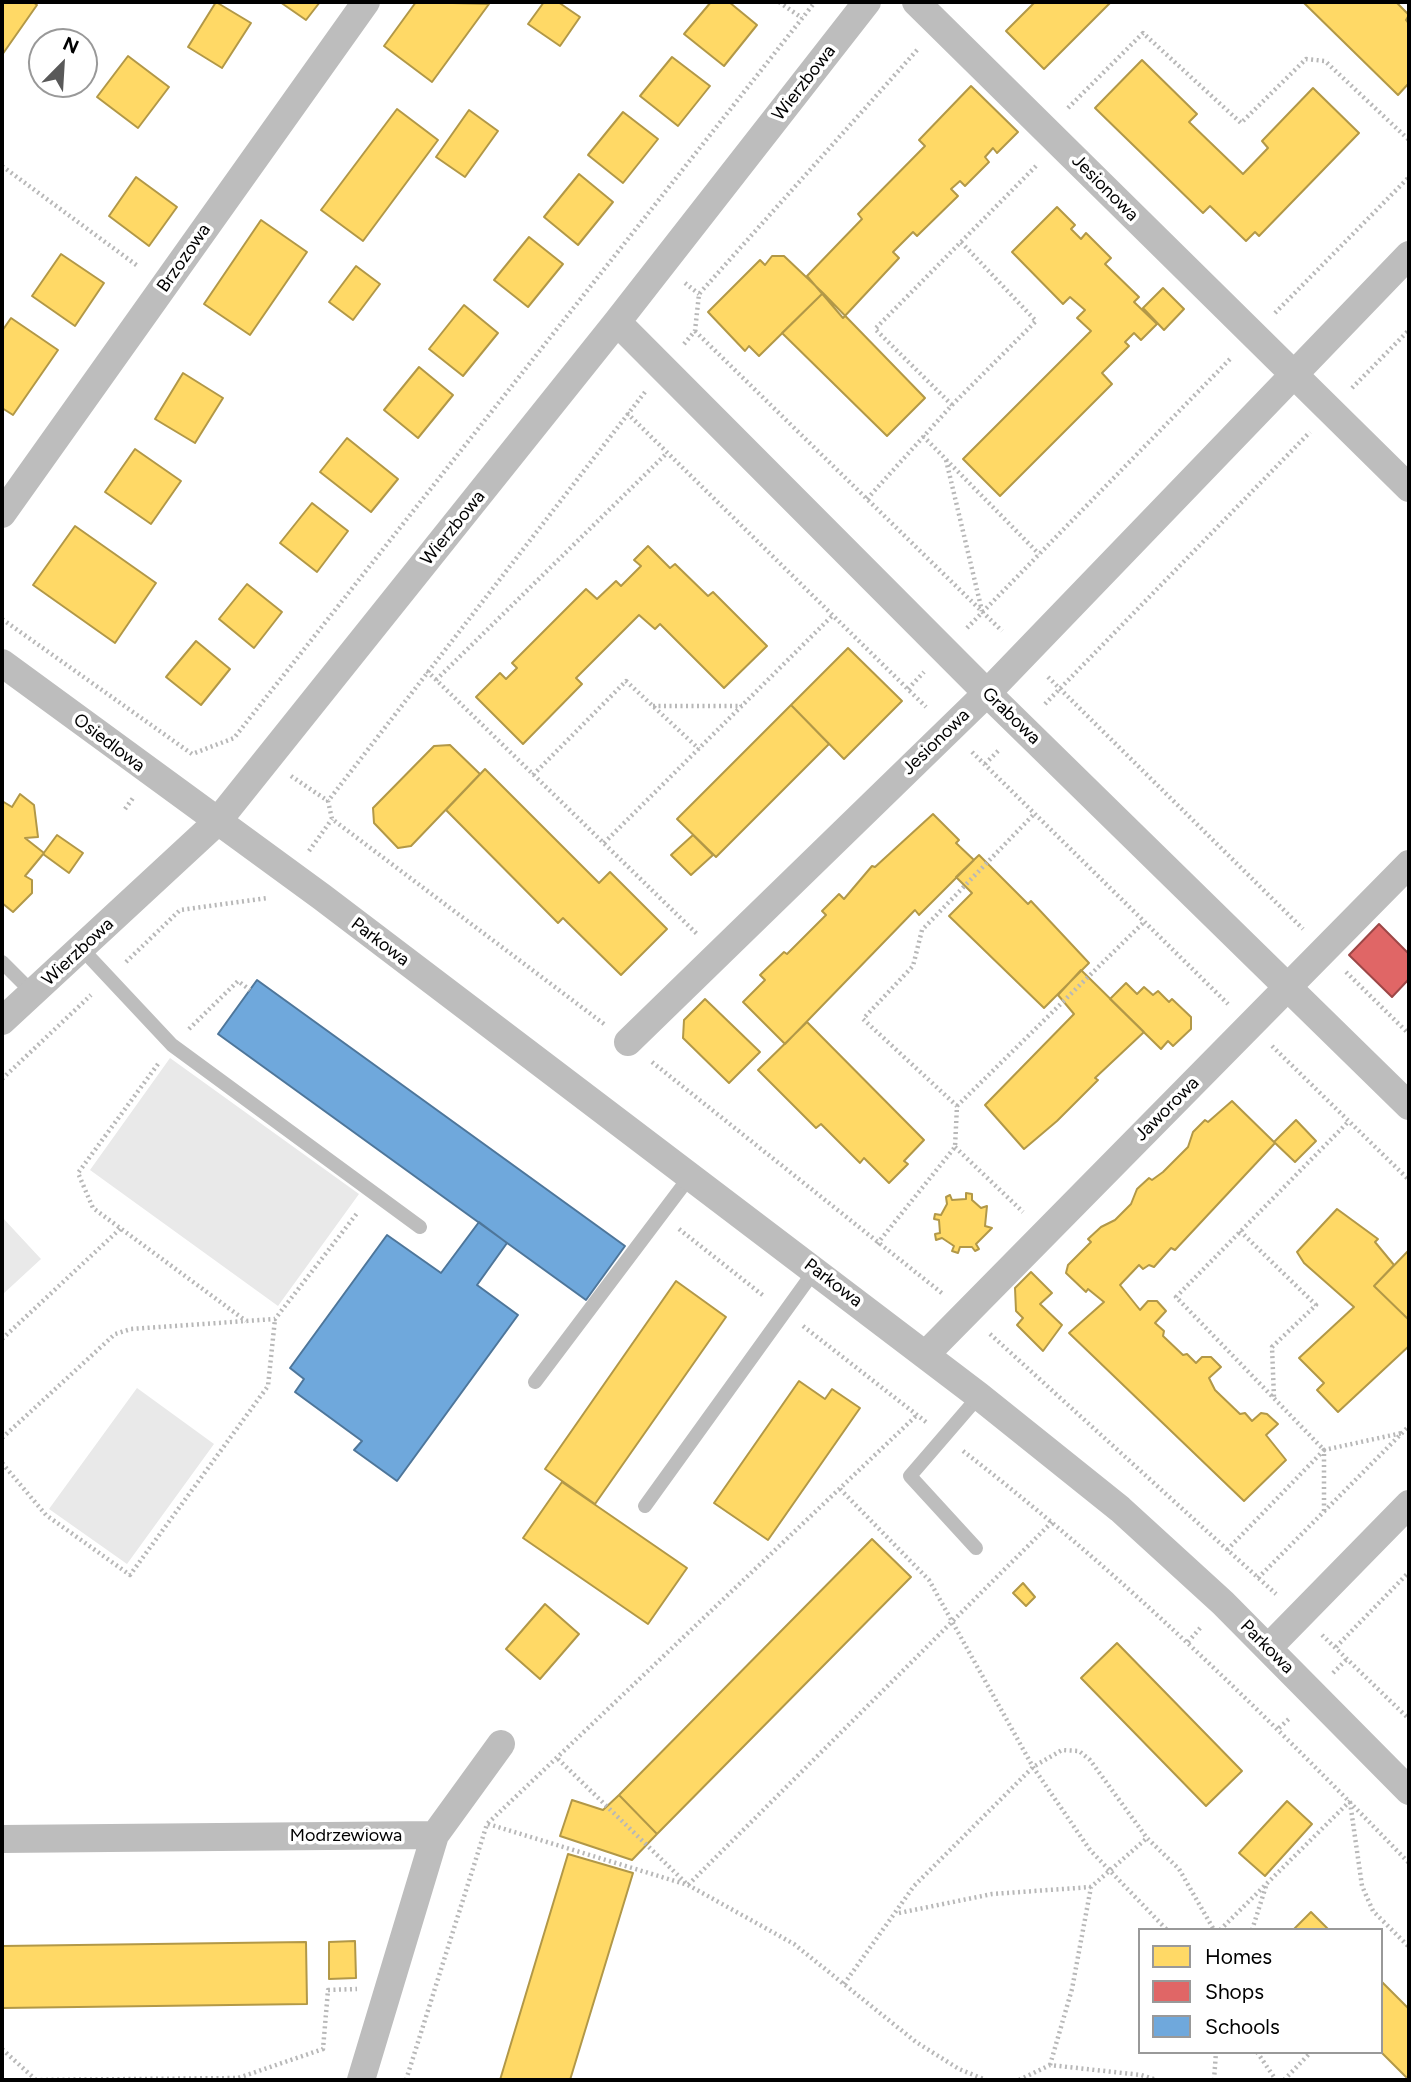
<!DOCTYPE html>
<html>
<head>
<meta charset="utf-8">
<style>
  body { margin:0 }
  #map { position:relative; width:1411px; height:2082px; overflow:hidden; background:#fff; font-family:Figtree,sans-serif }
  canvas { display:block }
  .frame { position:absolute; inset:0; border:4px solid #000; pointer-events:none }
  .legend { position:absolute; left:1138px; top:1928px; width:245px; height:126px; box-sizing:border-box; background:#fff; border:2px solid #999; margin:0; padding:9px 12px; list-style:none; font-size:21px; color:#000 }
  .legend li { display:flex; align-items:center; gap:14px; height:35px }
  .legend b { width:35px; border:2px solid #999 }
  .north { position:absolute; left:28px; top:28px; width:70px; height:70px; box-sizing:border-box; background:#fff; border:2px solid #999; border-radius:50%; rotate:24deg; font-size:19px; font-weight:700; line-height:28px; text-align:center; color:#000 }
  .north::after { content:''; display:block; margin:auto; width:24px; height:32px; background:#595959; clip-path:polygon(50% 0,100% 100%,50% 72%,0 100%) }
</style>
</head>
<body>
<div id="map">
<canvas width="1411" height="2082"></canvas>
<div class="frame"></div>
<ul class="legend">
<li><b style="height:19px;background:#ffd966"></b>Homes</li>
<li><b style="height:19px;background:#e06666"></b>Shops</li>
<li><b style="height:19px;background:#6fa8dc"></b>Schools</li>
</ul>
<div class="north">N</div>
</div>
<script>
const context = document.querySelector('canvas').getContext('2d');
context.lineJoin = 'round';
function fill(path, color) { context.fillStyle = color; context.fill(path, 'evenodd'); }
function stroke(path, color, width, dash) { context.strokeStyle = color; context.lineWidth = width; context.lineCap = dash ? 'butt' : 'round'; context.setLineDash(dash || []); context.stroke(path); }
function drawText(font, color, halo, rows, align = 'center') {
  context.font = font + ' Figtree,sans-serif'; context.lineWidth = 7; context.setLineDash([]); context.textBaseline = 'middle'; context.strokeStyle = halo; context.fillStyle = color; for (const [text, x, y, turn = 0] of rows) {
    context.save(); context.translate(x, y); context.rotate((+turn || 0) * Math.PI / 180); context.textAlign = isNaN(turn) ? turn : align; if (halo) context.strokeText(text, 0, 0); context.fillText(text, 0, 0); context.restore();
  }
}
fill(new Path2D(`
  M170,1058l189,136 -81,112 -188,-136z
  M2,1217l39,42 -39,36z
  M137,1388l77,56 -87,120 -78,-55z`), '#e9e9e9');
const homes = new Path2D(`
  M2,2h31l4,3 -35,50z
  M216,2l35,21 -29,45 -34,-21z
  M280,2h40l-14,18z
  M416,2l73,2 -57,78 -48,-36z
  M544,2h14l22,15 -20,29 -32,-22z
  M711,2h18l28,23 -33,41 -40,-32z
  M1035,2h76l-67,67 -38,-38z
  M1303,2h93l13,13 -3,5 3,4v59l-11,12z
  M128,56l41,31 -31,41 -41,-31z
  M672,57l38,29 -32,40 -38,-30z
  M1142,60l55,54 -8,8 54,52 25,-26 -6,-7 51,-53 46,45 -100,103 -4,-4 -9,9 -36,-35 -7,7 -108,-105z
  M971,86l47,46 -21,21 -4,-5 -8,9 4,5 -24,24 -5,-5 -9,8 7,7 -41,40 -4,-4 -20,20 6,6 -56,60 -36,-42 55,-57 -4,-5 67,-68 -6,-6z
  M397,109l41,31 -75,101 -42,-31z
  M469,110l29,21 -33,46 -29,-20z
  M623,112l35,27 -35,44 -35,-28z
  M579,174l34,28 -35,43 -34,-28z
  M136,177l41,30 -28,39 -40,-30z
  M1057,207l18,18 -4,4 10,10 5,-6 25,25 -6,6 34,33 -5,5 23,22 -16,16 -7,-7 -9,9 4,4 -27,27 10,11 -112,112 -37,-37 128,-128 -14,-13 8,-8 -15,-13 -7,7 -51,-52z
  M261,220l46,32 -57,83 -46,-31z
  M529,237l34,27 -35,43 -34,-27z
  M61,254l43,29 -29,43 -43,-30z
  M772,256h12l39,37 -64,63 -10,-10 -4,5 -37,-39 52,-52 5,5z
  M356,266l24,18 -27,36 -24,-18z
  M1163,288l21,21 -20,21 -21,-22z
  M823,293l102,105 -38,38 -105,-103z
  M464,305l34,28 -35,43 -34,-27z
  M11,318l47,32 -45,65 -11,-7v-77z
  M419,367l34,28 -35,43 -34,-28z
  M183,373l40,25 -28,45 -40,-24z
  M347,438l51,41 -27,33 -51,-40z
  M135,449l46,32 -30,43 -46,-32z
  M312,503l36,28 -31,41 -37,-29z
  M75,526l81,57 -41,60 -82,-58z
  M648,546l22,22 5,-4 33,32 5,-4 54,54 -43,42 -64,-64 -5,5 -16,-14 -63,63 6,6 -59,60 -47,-47 24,-24 6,6 11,-11 -5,-5 74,-74 11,10 19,-18 5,5 20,-20 -7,-6z
  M247,584l35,28 -28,36 -35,-29z
  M196,641l34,28 -29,36 -35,-28z
  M848,648l54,53 -58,58 -53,-54z
  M791,705l38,39 -113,113 -39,-38z
  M450,745l30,29 -69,72 -13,2 -24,-25 -1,-15 61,-62z
  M485,769l114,114 11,-11 57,57 -46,46 -58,-57 -5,5 -112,-113z
  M20,794l14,11 4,32 -13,1 19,15 -19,23 7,4v13l-19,19 -11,-9v-102l10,6z
  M933,814l26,26 -3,3 18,17 -55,55 -4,-5 -130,134 -42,-42 22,-22 -5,-5 24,-23 3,2 39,-39 -4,-4 17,-17 5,5 28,-33 3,1z
  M57,835l26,18 -14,20 -26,-19z
  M693,835l20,20 -22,20 -20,-20z
  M979,855l49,49 3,-3 58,62 -45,45 -95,-92 23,-23 -16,-16z
  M1081,970l63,62 -49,46 3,2 -41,41 -33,28 -39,-44 89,-91 -16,-19z
  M1126,983l11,11 7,-7 9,8 5,-4 11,11 3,-3 19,18v12l-18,17 -5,-5 -7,8 -51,-50z
  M705,999l55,53 -31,31 -46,-45 1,-18z
  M807,1022l117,118 -20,21 4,3 -19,19 -25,-25 -4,5 -39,-39 -5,4 -58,-58z
  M1232,1101l43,42 -100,107 -4,-2 -17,19 -5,-2 -6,4 -4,-4 -19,20 20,25 8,-9h9l9,10 -11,12 9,8 -1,5 20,19 4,-1 9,9 6,-6h9l10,10 -12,11 6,12 25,24 5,-1 7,8 9,-8 6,1 11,10 -12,11 20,25 -42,41 -175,-168 35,-31 -16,-13 -2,3 -20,-19 2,-8 23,-23 -3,-3 13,-12 14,-7 16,-16 6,-15 12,-11 3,2 11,-8 25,-25 5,-15 12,-12 3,2z
  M1296,1120l20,21 -21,21 -21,-20z
  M966,1193l6,1v6l9,8 6,-2 -2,20 7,2 -16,16 3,5 -4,2 -3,-4h-12l-2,6 -6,-2 2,-5 -12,-8 -6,2 -1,-6 5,-1 -1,-13 -5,-1 1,-5 6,1 6,-11 -1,-7 4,-2 2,5 14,-1z
  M1337,1209l41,30 -3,3 19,23 -20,21 35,34v26l-71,66 -21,-22 7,-7 -25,-25 55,-51 -50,-44 -7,-11z
  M1409,1250v70l-35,-34z
  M1031,1272l21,21 -12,11 22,21 -19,26 -26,-26 6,-7 -7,-7 -1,-23z
  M676,1281l50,36 -131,187 -50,-35z
  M799,1381l26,18 7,-10 28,19 -92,132 -54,-37z
  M562,1482l125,86 -39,56 -125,-86z
  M872,1539l39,38 -254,257 -38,-39z
  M1023,1583l12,14 -9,9 -13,-13z
  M545,1604l34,30 -39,45 -34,-30z
  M1117,1643l125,128 -36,35 -125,-128z
  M619,1795l38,39 -25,26 -72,-24 12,-36 31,10z
  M1287,1801l25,23 -47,52 -26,-23z
  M568,1854l65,19 -63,207h-70z
  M1311,1912l18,18h-36z
  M355,1941l1,37 -27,1v-37z
  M306,1942l1,62 -305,4v-62z
  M1381,1981l28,28v71l-28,-28z`);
fill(homes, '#ffd966');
stroke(homes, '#b29847', 2);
const shops = new Path2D(`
  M1379,924l30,30v25l-17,18 -43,-42z`);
fill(shops, '#e06666');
stroke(shops, '#9d4747', 2);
const schools = new Path2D(`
  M257,980l368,266 -39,54 -368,-266z
  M479,1222l28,21 -30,42 41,30 -121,166 -43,-31 8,-9 -67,-49 9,-13 -14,-11 97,-133 54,38z`);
fill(schools, '#6fa8dc');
stroke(schools, '#4e769a', 2);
stroke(new Path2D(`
  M779,2l23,16
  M1068,108l75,-75 98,90 65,-64 19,2 84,79
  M2,166l137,101
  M685,283l14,11
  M1275,313l134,-136
  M695,331l307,300
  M684,344l11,-13 4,-37 219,-245
  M1352,388l57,-58
  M952,405l84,-84 -75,-79
  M627,413l299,294
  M923,436l116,118
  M946,460l36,151
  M867,499l85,-94 -77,-76 161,-163
  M2,619l190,135 42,-16 581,-736
  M967,628l265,-271
  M427,671l270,263
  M1048,677l255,252
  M436,680l231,-227
  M908,689l16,-17
  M1045,704l265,-272
  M653,706h89
  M972,752l256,252
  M985,764l14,-14
  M533,775l93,-94 73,68
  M291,776l37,25
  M125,809l8,-11
  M604,843l229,-228
  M309,851l23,-32
  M126,962l54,-52 87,-12
  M1346,972l63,62
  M604,1024l-272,-205 -4,-18 317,-409
  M189,1029l49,-48 12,9
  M1272,1046l137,134
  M652,1062l291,232
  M158,1064l-80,109 15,35 153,113
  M2,1079l89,-84
  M957,1106l188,-185
  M955,1147l68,65
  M679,1229l86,68
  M1240,1231l76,74 -44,42 2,51
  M877,1244l78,-97 2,-41 -94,-87 50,-53 9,-36 113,-117
  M803,1326l123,96
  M990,1334l286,260
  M2,1339l119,-111
  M2,1438l113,-104 16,-5 144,-10 83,-107
  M963,1451c161,124 305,266 446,412
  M2,1463l44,52 84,60 138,-189 7,-67
  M840,1489l89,91 104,187 57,83 77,80
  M1324,1511v-61l78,-17
  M1227,1550l97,-100 -148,-153 173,-176
  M1258,1578l151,-152
  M1322,1635l87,84
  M1188,1642l13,-15
  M1336,1647l73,-75
  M1333,1673l15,-15
  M1279,1728l12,-11
  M558,1759l130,126 366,-365
  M1350,1802l12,84 11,25 36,36
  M488,1824l200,61 106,59 122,98 43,27 27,11
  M899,1913l93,-19 99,-7
  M1220,1930l130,-129
  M1252,1930l15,-47
  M844,1984l70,-98 119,-119 29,-17 17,1 11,9 57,78 32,31 35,61
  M2,2049l34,31
  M1257,2052l19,28
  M1050,2065l22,-76 19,-102 56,-49
  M35,2080l203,-2 85,-29 5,-59 29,-1
  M406,2080l81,-256 430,-409
  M1019,2080l31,-15 91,10 16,5
  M1214,2080l2,-28
  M1284,2080l27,-28`), '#b8b8b8', 4.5, [2, 3.5]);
stroke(new Path2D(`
  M81,948l91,97 248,182
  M2,962l31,31
  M535,1382l156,-207
  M645,1506l170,-236
  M976,1548l-66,-72 69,-80`), '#bdbdbd', 14);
stroke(new Path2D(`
  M916,2l493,486
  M617,322l370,371 422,413
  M2,514l364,-512
  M2,663l320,234 657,499 141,113 103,94 186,188
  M2,1021l215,-199 400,-500 250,-320
  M628,1042l359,-349 422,-438
  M926,1354l483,-490
  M1268,1648l141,-144
  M435,1835l66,-91
  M2,1839l433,-4 -74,245`), '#bdbdbd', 28);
drawText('18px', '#000', '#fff', [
  ["Wierzbowa",804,83,-52],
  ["Jesionowa",1105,188,45],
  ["Brzozowa",184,258,-55],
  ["Wierzbowa",453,528,-51],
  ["Grabowa",1011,716,44],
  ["Jesionowa",936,742,-44],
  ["Osiedlowa",109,743,37],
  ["Parkowa",380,942,37],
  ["Wierzbowa",78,952,-43],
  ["Jaworowa",1167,1109,-45],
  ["Parkowa",833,1283,37],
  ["Parkowa",1267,1647,45],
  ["Modrzewiowa",346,1836]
]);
</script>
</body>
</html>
